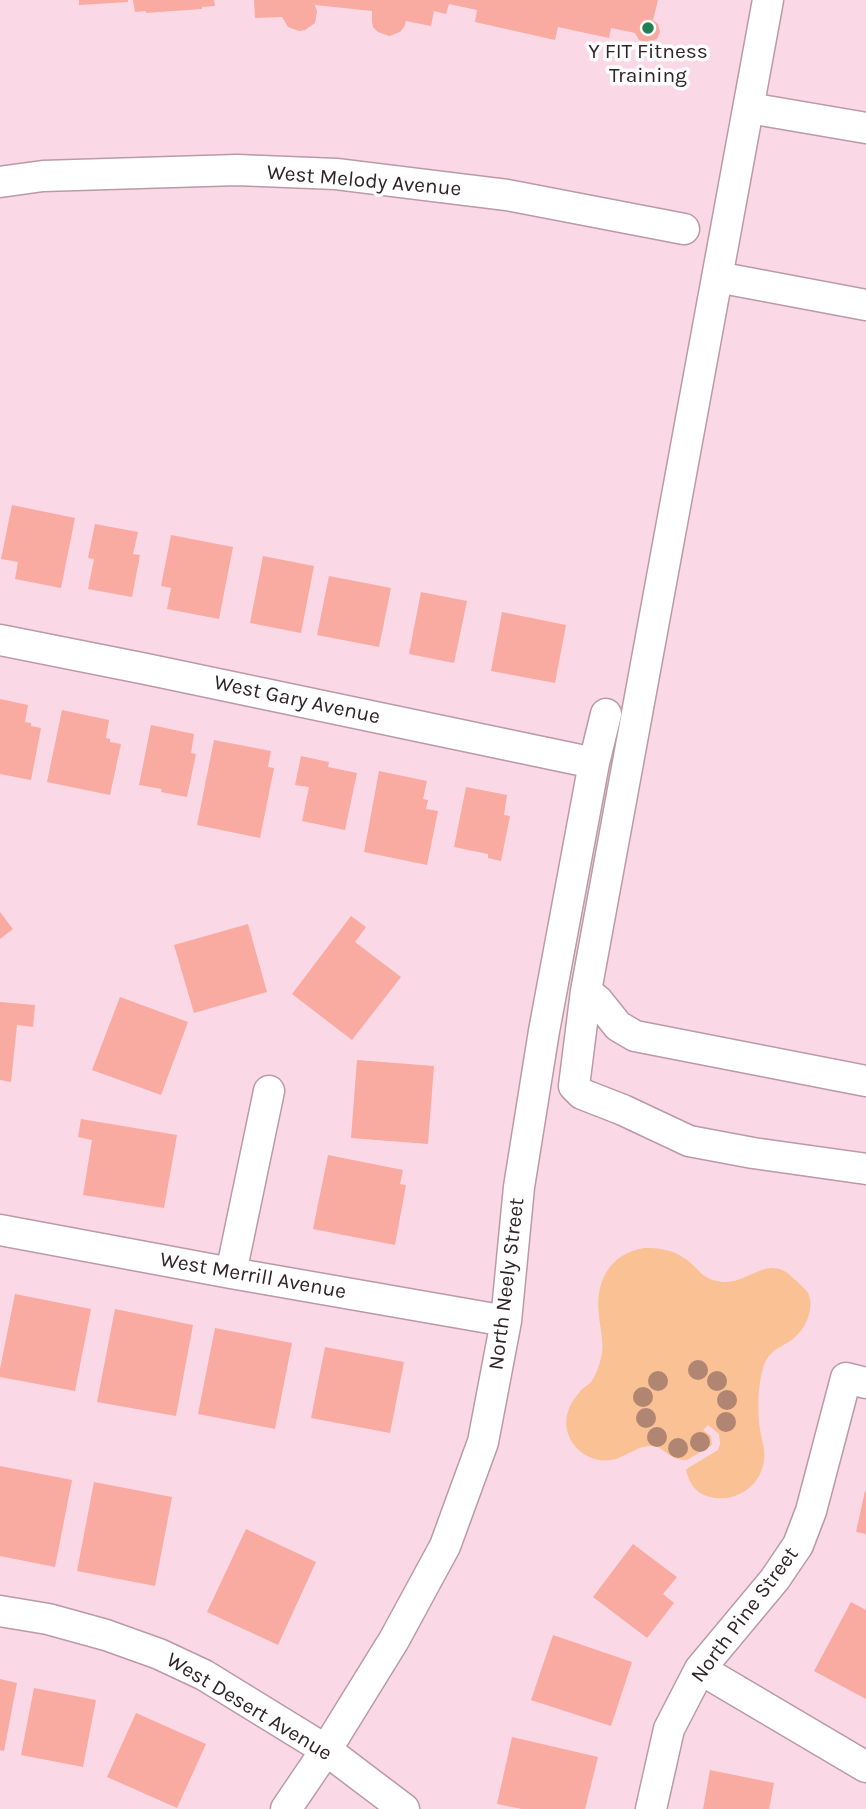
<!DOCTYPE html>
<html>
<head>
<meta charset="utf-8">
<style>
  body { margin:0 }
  canvas { display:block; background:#fbd8e5 }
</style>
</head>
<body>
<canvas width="866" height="1809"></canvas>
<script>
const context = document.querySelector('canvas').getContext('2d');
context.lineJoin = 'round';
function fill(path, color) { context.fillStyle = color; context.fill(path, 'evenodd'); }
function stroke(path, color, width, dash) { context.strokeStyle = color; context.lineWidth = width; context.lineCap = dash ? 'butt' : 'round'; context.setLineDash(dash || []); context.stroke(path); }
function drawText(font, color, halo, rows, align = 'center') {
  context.font = font + ' Karla,sans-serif'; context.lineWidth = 7; context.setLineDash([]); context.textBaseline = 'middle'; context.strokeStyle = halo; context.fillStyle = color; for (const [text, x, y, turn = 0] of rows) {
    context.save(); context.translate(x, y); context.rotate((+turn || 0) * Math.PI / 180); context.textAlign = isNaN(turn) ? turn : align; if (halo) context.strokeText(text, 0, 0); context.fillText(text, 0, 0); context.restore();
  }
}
fill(new Path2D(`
  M644,1248c14,0 28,1 40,10 17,11 16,22 40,24 26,1 45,-29 69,-4 5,4 11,10 15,15 7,14 -2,35 -13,44 -10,10 -24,10 -31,28 -6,17 -7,46 -4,64 1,10 6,21 4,31 -3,29 -34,46 -60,35 -11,-5 -15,-14 -18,-25l2,-2 30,-18 2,-6 -1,-10 -11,-9 -5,5 8,6 1,9 -25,15c-5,0 -11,-1 -16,-4 -6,-3 -10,-9 -18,-10 -12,-1 -19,5 -30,10 -17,9 -36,4 -48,-10 -14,-17 -10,-38 4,-53 3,-5 8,-7 12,-11 5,-7 8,-16 10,-24 4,-15 -1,-28 -2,-43 -4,-33 10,-61 45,-67z`), '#fac194');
fill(new Path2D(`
  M79,0h49v2l-49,3z
  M133,0h81l1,6 -13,1v2l-56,4v-2l-11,1z
  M254,0h404l-5,20 5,4 2,8 -3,7 -10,4 -8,-3 -4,-7 -24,-5 -2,10 -51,-11 -3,13 -80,-18 2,-12 -28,-6 -3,10 -12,-3 -3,15 -25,-5 -2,6 -4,5 -11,4 -11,-4 -5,-5 -1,-6v-10l-57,-6 2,6 -2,12 -10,7 -6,1 -11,-4 -6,-10 -27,1z
  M12,505l63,13 -14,70 -46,-9 3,-17 -17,-3z
  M95,524l43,8 -5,22 7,1 -8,42 -44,-8 6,-30 -6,-1z
  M171,535l62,12 -14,72 -52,-10 4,-21 -10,-2z
  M263,556l51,10 -13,67 -51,-10z
  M329,576l62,12 -12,59 -62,-12z
  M421,592l46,9 -13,62 -45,-9z
  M502,612l64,13 -11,58 -64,-12z
  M0,699l28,6 -3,17 6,1v3l10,2 -10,52 -31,-6z
  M62,710l47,10 -3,18 4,1v3l11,2 -11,51 -63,-13z
  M151,725l43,9 -3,19 5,1 -9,43 -26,-5 1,-3 -23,-4z
  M214,740l57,11 -3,16 6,1 -14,70 -63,-13z
  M301,756l28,6 -1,5 29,6 -12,57 -43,-9 7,-34 -14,-2z
  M379,771l48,10 -4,18 5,1 -2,9 12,2 -11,54 -63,-13z
  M466,787l41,8 -3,20 6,1 -9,45 -13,-3v-4l-34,-7z
  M0,912l13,17 -13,10z
  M351,916l15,11 -11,15 46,35 -49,63 -60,-46z
  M248,924l19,68 -73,21 -20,-68z
  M120,997l68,25 -27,73 -69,-25z
  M0,1002l35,3 -2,22 -16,-2 -6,57 -11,-2z
  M357,1060l77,6 -6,78 -77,-6z
  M81,1119l96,16 -13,73 -81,-13 9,-55 -14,-3z
  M328,1155l75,15 -3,14 6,1 -11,60 -82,-16z
  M15,1294l76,15 -16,82 -75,-14v-8z
  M115,1309l78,16 -17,91 -79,-14z
  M215,1328l77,15 -17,86 -77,-15z
  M325,1347l79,15 -14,71 -79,-15z
  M0,1466l72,14 -17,87 -55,-11z
  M94,1482l78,15 -17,89 -78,-15z
  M865,1491h1v43l-10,-2z
  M246,1529l70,33 -38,83 -71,-33z
  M633,1544l44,33 -14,17 11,9 -27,35 -54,-41z
  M851,1602l15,8v89l-52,-28z
  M553,1635l79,27 -21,64 -80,-26z
  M0,1679l17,4 -13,68 -4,-1z
  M34,1688l62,12 -13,67 -62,-12z
  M136,1713l70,31 -29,64 -70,-31z
  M512,1737l86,20 -13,52h-63l-25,-5z
  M710,1770l64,13 -5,26h-66z`), '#f9aaa1');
const minor = new Path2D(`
  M768,0l-182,991 -12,95 8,8 41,16 66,31 64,12 113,16
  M749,108l117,20
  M0,182l43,-6 194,-6 99,4 171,21 177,34
  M717,277l149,28
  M0,640l146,29 448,94
  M586,991l12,10 20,25 17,10 231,45
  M0,1230l231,43 275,48
  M231,1273l38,-182
  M0,1611l48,8 58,16 53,19 45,21 122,75 78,59
  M700,1669l166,98
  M286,1809l40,-59 68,-110 51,-94 38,-104 23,-121 13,-134 25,-156 50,-268 12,-49
  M651,1809l18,-80 31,-60 75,-90 23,-34 13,-34 35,-133 20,5`);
stroke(minor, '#ba9aa6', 33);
stroke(minor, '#fff', 30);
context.fillStyle = '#b08672';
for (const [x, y] of [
  [698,1370],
  [658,1381],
  [717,1381],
  [643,1397],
  [727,1400],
  [646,1418],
  [726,1422],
  [657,1437],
  [700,1442],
  [678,1448]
]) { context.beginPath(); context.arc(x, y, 10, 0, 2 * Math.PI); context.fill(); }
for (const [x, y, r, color] of [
  [648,28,7,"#247e54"]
]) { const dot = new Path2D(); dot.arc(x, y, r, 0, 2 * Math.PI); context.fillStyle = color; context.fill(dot); stroke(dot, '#fff', 2.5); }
drawText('21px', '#312429', '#fff', [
  ["Y FIT Fitness",648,52],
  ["Training",648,76]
]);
drawText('21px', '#312429', '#fff', [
  ["West Melody Avenue",364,181,5],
  ["West Gary Avenue",297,700,12],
  ["West Merrill Avenue",253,1276,10],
  ["North Neely Street",507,1284,-83],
  ["North Pine Street",745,1615,-53],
  ["West Desert Avenue",249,1707,31]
]);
</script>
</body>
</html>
